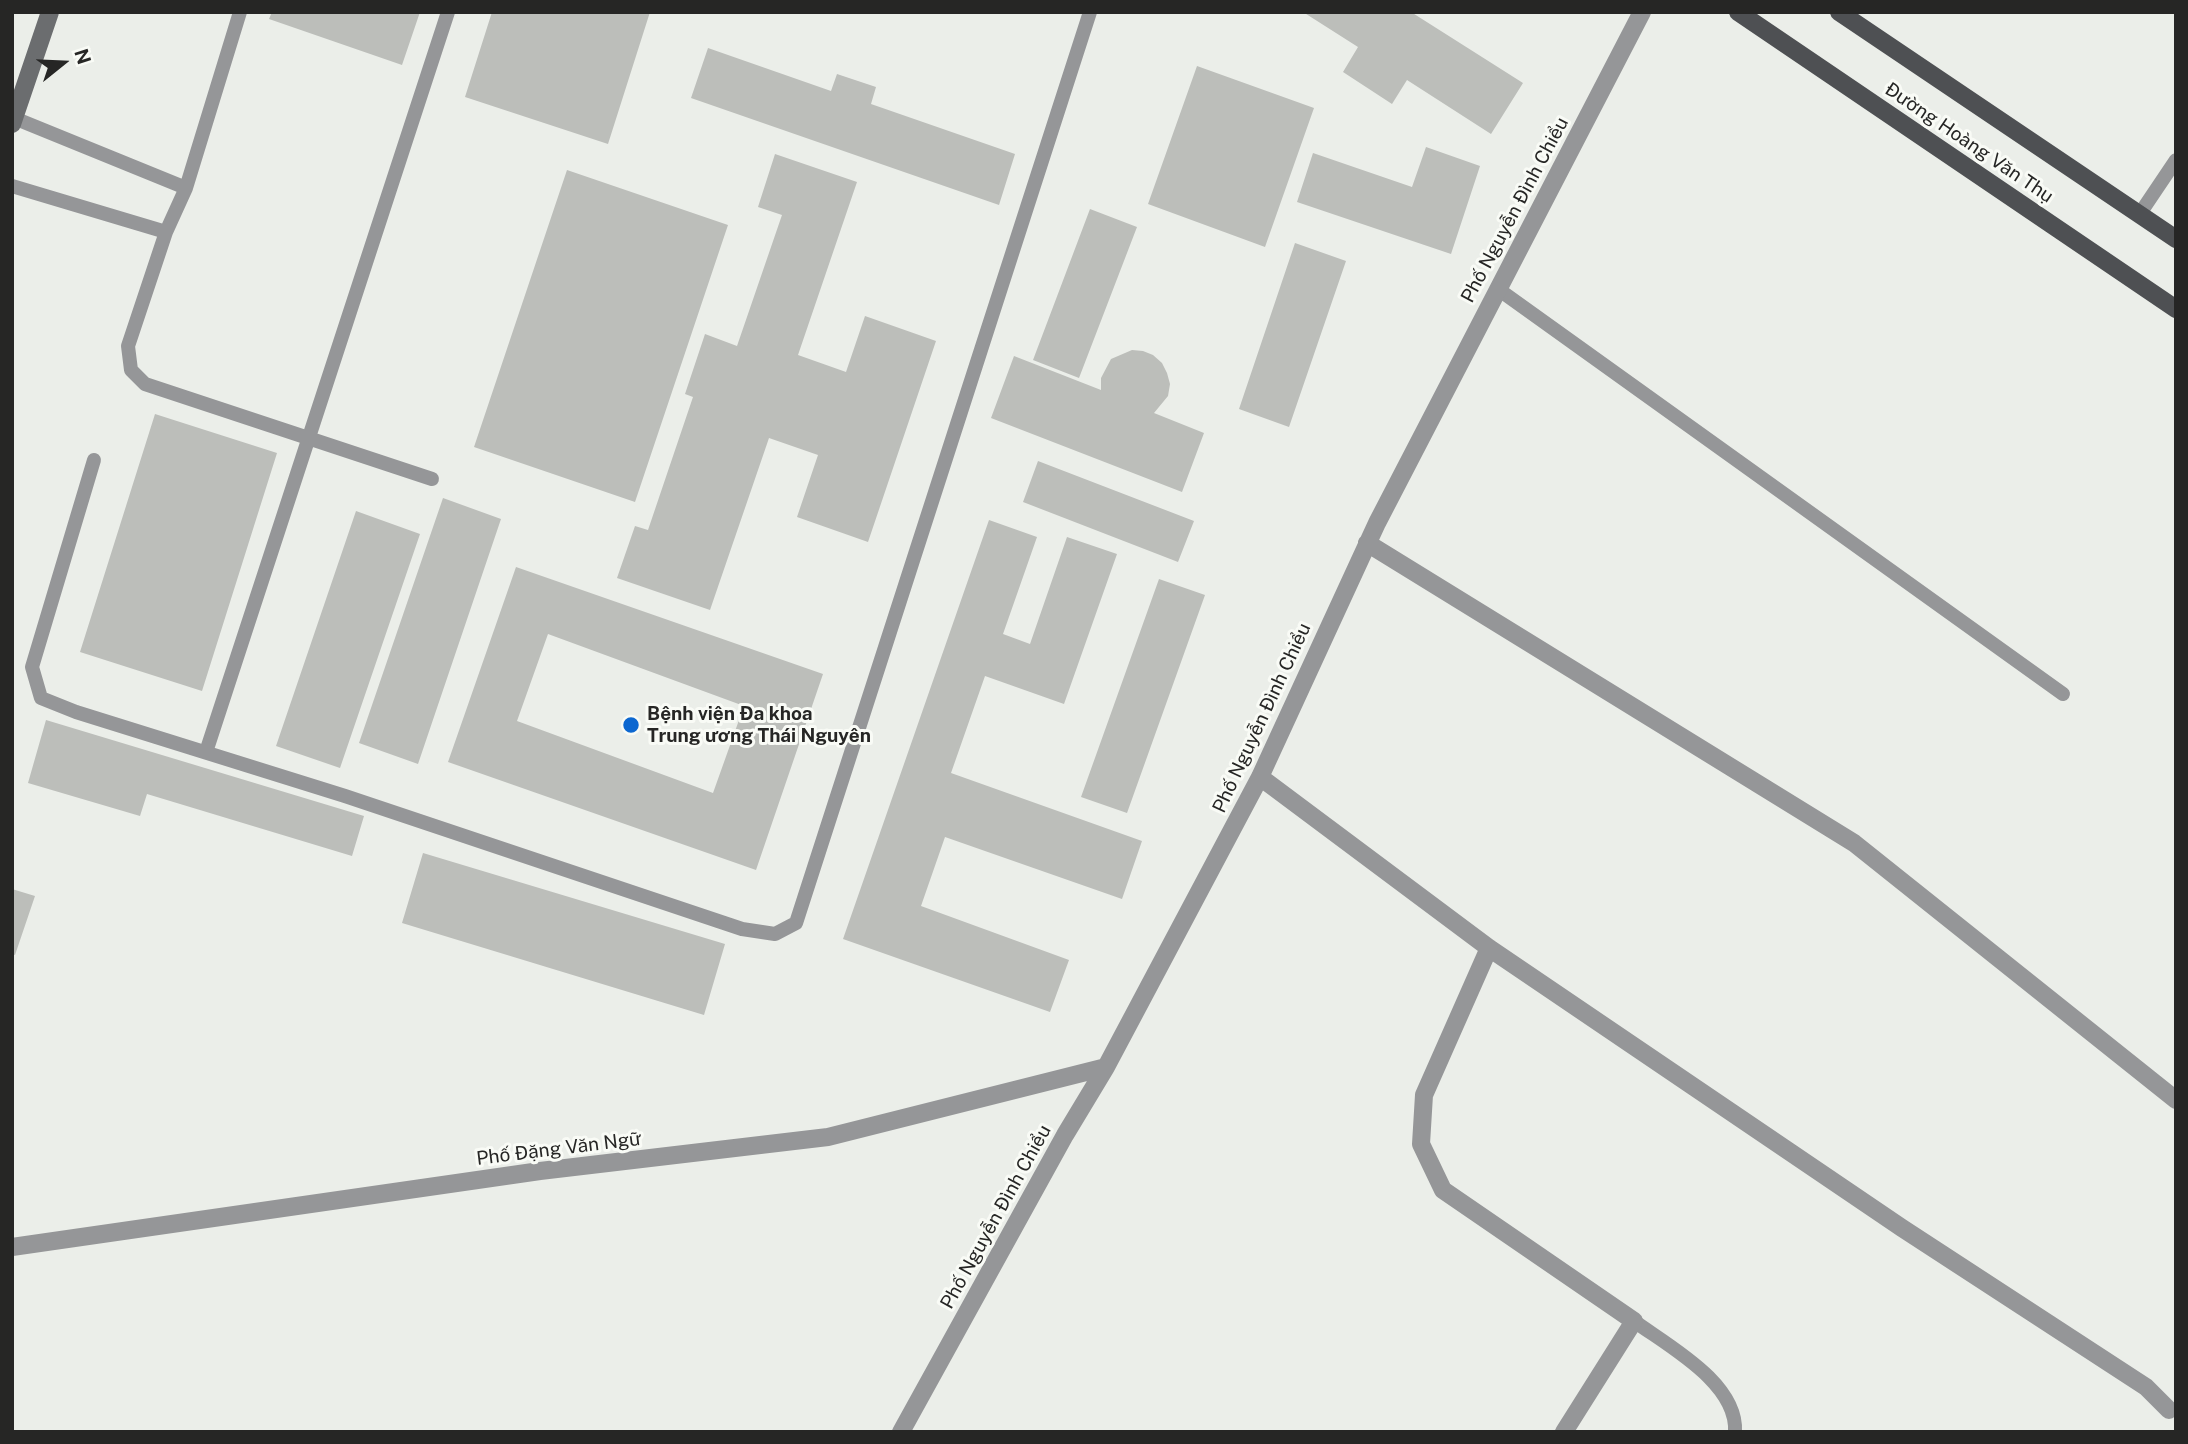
<!DOCTYPE html>
<html>
<head>
<meta charset="utf-8">
<style>
  body { margin:0 }
  #map { position:relative; width:2188px; height:1444px; overflow:hidden; background:#ebeee9; font-family:"Public Sans",sans-serif }
  canvas { display:block }
  .frame { position:absolute; inset:0; border:14px solid #262625; pointer-events:none }
  .north { position:absolute; left:28px; top:28px; width:70px; height:70px; -webkit-text-stroke:5px #f9fbf6; paint-order:stroke; rotate:72deg; font-size:19px; font-weight:700; line-height:28px; text-align:center; color:#262625 }
  .north::after { content:''; display:block; margin:auto; width:24px; height:32px; background:#262625; clip-path:polygon(50% 0,100% 100%,50% 72%,0 100%) }
</style>
</head>
<body>
<div id="map">
<canvas width="2188" height="1444"></canvas>
<div class="frame"></div>
<div class="north">N</div>
</div>
<script>
const context = document.querySelector('canvas').getContext('2d');
context.lineJoin = 'round';
function fill(path, color) { context.fillStyle = color; context.fill(path, 'evenodd'); }
function stroke(path, color, width, dash) { context.strokeStyle = color; context.lineWidth = width; context.lineCap = dash ? 'butt' : 'round'; context.setLineDash(dash || []); context.stroke(path); }
function drawText(font, color, halo, rows, align = 'center') {
  context.font = font + ' "Public Sans",sans-serif'; context.lineWidth = 6; context.setLineDash([]); context.textBaseline = 'middle'; context.strokeStyle = halo; context.fillStyle = color; for (const [text, x, y, turn = 0] of rows) {
    context.save(); context.translate(x, y); context.rotate((+turn || 0) * Math.PI / 180); context.textAlign = isNaN(turn) ? turn : align; if (halo) context.strokeText(text, 0, 0); context.fillText(text, 0, 0); context.restore();
  }
}
fill(new Path2D(`
  M272,12h148l-18,53 -133,-46z
  M492,12h158l-42,132 -143,-47z
  M1303,12h108l112,71 -32,51 -84,-54 -15,24 -49,-32 15,-25z
  M708,48l123,43 6,-17 39,13 -5,17 144,50 -16,51 -308,-107z
  M1197,66l117,42 -49,139 -117,-43z
  M1426,147l54,19 -29,88 -154,-52 16,-49 99,34z
  M775,154l82,28 -59,173 48,17 19,-56 71,25 -68,201 -71,-25 21,-62 -49,-17 -59,172 -93,-32 18,-52 13,4 45,-133 -8,-3 20,-60 32,12 45,-131 -24,-8z
  M567,170l161,55 -93,277 -161,-55z
  M1090,209l47,18 -58,151 -46,-18z
  M1295,243l51,18 -57,166 -50,-18z
  M1132,350l11,1 10,4 9,8 5,10 3,11 -2,12 -14,17 50,20 -22,59 -191,-74 23,-62 87,34v-12l10,-19z
  M155,414l122,39 -75,238 -122,-39z
  M1038,461l156,60 -16,41 -155,-60z
  M443,498l58,21 -83,245 -59,-21z
  M356,511l64,23 -80,234 -64,-22z
  M989,520l48,17 -34,97 27,10 37,-107 50,17 -53,150 -79,-28 -34,97 191,68 -20,58 -177,-62 -24,69 148,54 -19,52 -207,-73z
  M516,567l307,107 -67,196 -308,-108zM548,634l196,72 -31,87 -196,-72z
  M1159,579l46,16 -78,218 -46,-16z
  M46,720l318,96 -12,40 -205,-62 -7,22 -112,-33z
  M423,853l302,91 -21,71 -302,-92z
  M12,889l23,7 -20,59 -3,-1z`), '#bcbeba');
stroke(new Path2D(`
  M240,12l-54,176 -20,44 -38,114 3,24 14,14 287,95
  M14,118l172,70
  M12,186l154,46
  M2139,215l37,-55
  M1498,289l565,405
  M94,460l-62,207 9,31 35,14 269,84 397,133 33,5 21,-11 294,-911
  M206,752l242,-740
  M1634,1321c34,25 104,62 101,111`), '#959698', 14);
stroke(new Path2D(`
  M1367,543l487,300 322,257
  M1260,777l229,171 413,280 244,159 23,23
  M1489,948l-65,147 -3,49 22,46 191,131 -70,111
  M12,1247l528,-76 288,-34 278,-70
  M901,1432l164,-297 41,-68 154,-290 117,-254 265,-511`), '#959698', 18);
stroke(new Path2D(`
  M12,124l38,-112`), '#6b6d6f', 18);
stroke(new Path2D(`
  M1738,12l438,297
  M1839,12l337,227`), '#4e5053', 18);
for (const [x, y, r, color] of [
  [631,725,9,"#0c67d0"]
]) { const dot = new Path2D(); dot.arc(x, y, r, 0, 2 * Math.PI); context.fillStyle = color; context.fill(dot); stroke(dot, '#f9fbf6', 2.5); }
drawText('19px', '#262625', '#f9fbf6', [
  ["Đường Hoàng Văn Thụ",1969,143,34],
  ["Phố Nguyễn Đình Chiểu",1515,210,-62],
  ["Phố Nguyễn Đình Chiểu",1262,718,-65],
  ["Phố Đặng Văn Ngữ",559,1149,-7],
  ["Phố Nguyễn Đình Chiểu",996,1217,-61]
]);
drawText('bold 19px', '#262625', '#f9fbf6', [
  ["Bệnh viện Đa khoa",647,714],
  ["Trung ương Thái Nguyên",647,736]
], 'left');
</script>
</body>
</html>
